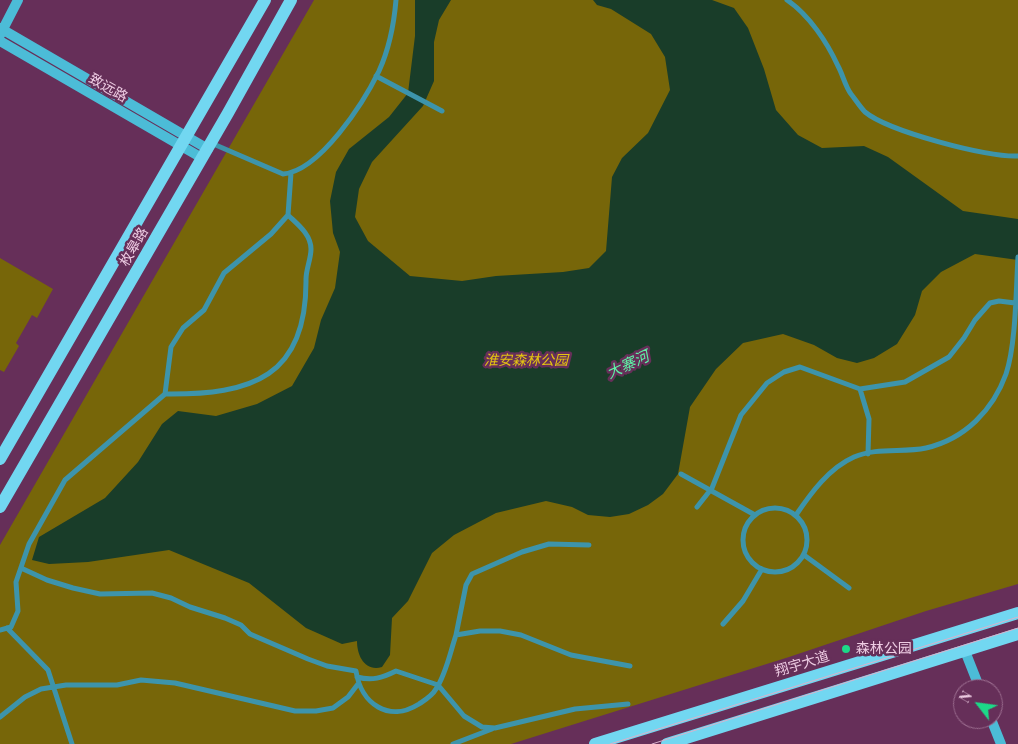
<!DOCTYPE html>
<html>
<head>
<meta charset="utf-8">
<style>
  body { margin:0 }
  #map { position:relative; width:1018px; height:744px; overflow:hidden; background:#662f59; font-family:"Playfair Display",serif }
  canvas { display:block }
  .north { position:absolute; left:953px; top:679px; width:50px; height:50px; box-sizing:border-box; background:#662f59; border:1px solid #9c6e90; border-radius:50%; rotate:300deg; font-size:14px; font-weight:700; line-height:20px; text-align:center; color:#eecce3 }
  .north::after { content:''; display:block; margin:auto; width:18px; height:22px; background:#1cd988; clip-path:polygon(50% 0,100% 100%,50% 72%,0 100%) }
</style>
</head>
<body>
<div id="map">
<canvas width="1018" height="744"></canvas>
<div class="north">N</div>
</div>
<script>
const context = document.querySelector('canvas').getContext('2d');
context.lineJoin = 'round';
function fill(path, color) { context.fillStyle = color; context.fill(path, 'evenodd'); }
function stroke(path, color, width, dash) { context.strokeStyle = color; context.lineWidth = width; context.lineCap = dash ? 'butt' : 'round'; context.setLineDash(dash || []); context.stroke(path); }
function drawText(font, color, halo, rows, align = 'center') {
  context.font = font + ' "Playfair Display","Noto Sans SC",serif'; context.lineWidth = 5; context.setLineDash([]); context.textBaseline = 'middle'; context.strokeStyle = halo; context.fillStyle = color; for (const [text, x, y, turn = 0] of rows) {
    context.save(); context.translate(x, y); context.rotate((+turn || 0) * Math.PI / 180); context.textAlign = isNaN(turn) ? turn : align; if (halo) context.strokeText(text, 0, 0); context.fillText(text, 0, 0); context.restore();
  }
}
fill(new Path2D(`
  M314,0h704v584l-92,27 -137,46 -278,87h-511v-199z
  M0,258l53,31 -16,29 -5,-3 -16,28 3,3 -15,26 -4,-2z`), '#776609');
fill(new Path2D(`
  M415,0h36l-12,20 -5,22v39l-11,25 -51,56 -13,27 -4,28 13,24 42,35 52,5 34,-5 67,-4 26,-4 17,-17 6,-74 10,-19 26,-25 22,-43 -5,-33 -14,-23 -40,-25 -14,-4 -4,-5h119l22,8 14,20 16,41 12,41 22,25 24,13 42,-2 24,11 75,54 55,8v41l-43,-6 -34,18 -19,19 -7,24 -18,29 -23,14 -17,5 -20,-5 -23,-13 -31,-11 -40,9 -27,26 -26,38 -12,67 -15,20 -15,11 -19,9 -19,3 -22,-2 -16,-8 -26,-6 -50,12 -42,22 -22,18 -24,48 -16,17 -2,37 -8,12c-17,5 -25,-11 -25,-26l-15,3 -36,-16 -57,-45 -80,-33 -81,12 -39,2 -17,-4 7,-23 66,-39 33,-36 24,-38 16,-13 38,5 41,-12 35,-18 22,-38 7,-28 14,-32 5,-36 -7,-19 -3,-32 6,-29 13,-23 40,-32 19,-24 7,-57z`), '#193d29');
stroke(new Path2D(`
  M787,0c22,15 40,42 51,66 5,9 7,20 13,28 4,5 9,13 14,18 23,19 123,46 153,44
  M376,76l66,35
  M211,143l72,31c37,-3 81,-72 96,-103 10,-22 15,-47 17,-71
  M860,389l9,30 -1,35
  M165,394c87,1 142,-17 141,-115 0,-10 5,-20 5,-30 0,-15 -14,-25 -23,-34
  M681,474l74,41
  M697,507l15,-19 29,-73 26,-32 17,-11 16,-5 60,22 45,-7 44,-25 15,-19 11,-18 15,-17 9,-2 16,2
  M743 540a32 32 0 1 1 64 0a32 32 0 1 1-64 0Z
  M796,515c15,-22 33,-47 58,-58 23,-10 49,-4 72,-9 39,-9 67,-38 80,-74 10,-29 10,-85 12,-117
  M804,555l45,33
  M21,568l26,12 26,8 27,6 52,-1 19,5 19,9 35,11 16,7 9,9 58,25 19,7 29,5c5,33 33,52 63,33 6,-4 13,-8 17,-15 10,-15 14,-36 20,-54l24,-4h20l21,4 50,20 59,11
  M723,624l20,-23 19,-32
  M7,628l41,42 24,74
  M0,630l11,-3 7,-16 -2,-29 13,-38 36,-64 100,-86 6,-47 12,-19 21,-18 20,-37 47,-39 17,-19 3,-42
  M456,635l10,-50 6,-11 50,-22 27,-8 40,1
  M357,677c15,4 25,1 39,-6l42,14 26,31 18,11 13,1 80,-19 53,-5
  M0,717l25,-20 16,-8 25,-4h51l24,-5 34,3 120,28h21l17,-3 15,-11 10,-13
  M453,744l39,-15`), '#3d94ab', 5);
stroke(new Path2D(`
  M0,28l208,121
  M0,35l18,-35
  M0,41l202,117
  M965,651l15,38
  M991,719l10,25`), '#4cbcd7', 10);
stroke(new Path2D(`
  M0,459l265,-459
  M0,507l228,-394 63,-113
  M595,744l423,-131
  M667,744l351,-110`), '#72d7f1', 12);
stroke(new Path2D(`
  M610,744l408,-127
  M652,744l366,-116`), '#d7b2cc', 1);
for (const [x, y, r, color] of [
  [846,649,5,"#1cd988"]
]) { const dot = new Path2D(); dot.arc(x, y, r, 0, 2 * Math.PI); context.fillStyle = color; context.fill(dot); stroke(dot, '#662f59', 2); }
drawText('14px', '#eecce3', '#662f59', [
  ["致远路",108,88,30],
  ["枚皋路",134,247,-60],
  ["翔宇大道",802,664,-17]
]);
drawText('italic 14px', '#e4c511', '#662f59', [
  ["淮安森林公园",526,361]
]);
drawText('14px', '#eecce3', '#662f59', [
  ["森林公园",856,649]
], 'left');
drawText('italic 15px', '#5ef3a6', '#662f59', [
  ["大寨河",628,365,-25]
]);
</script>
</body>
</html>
